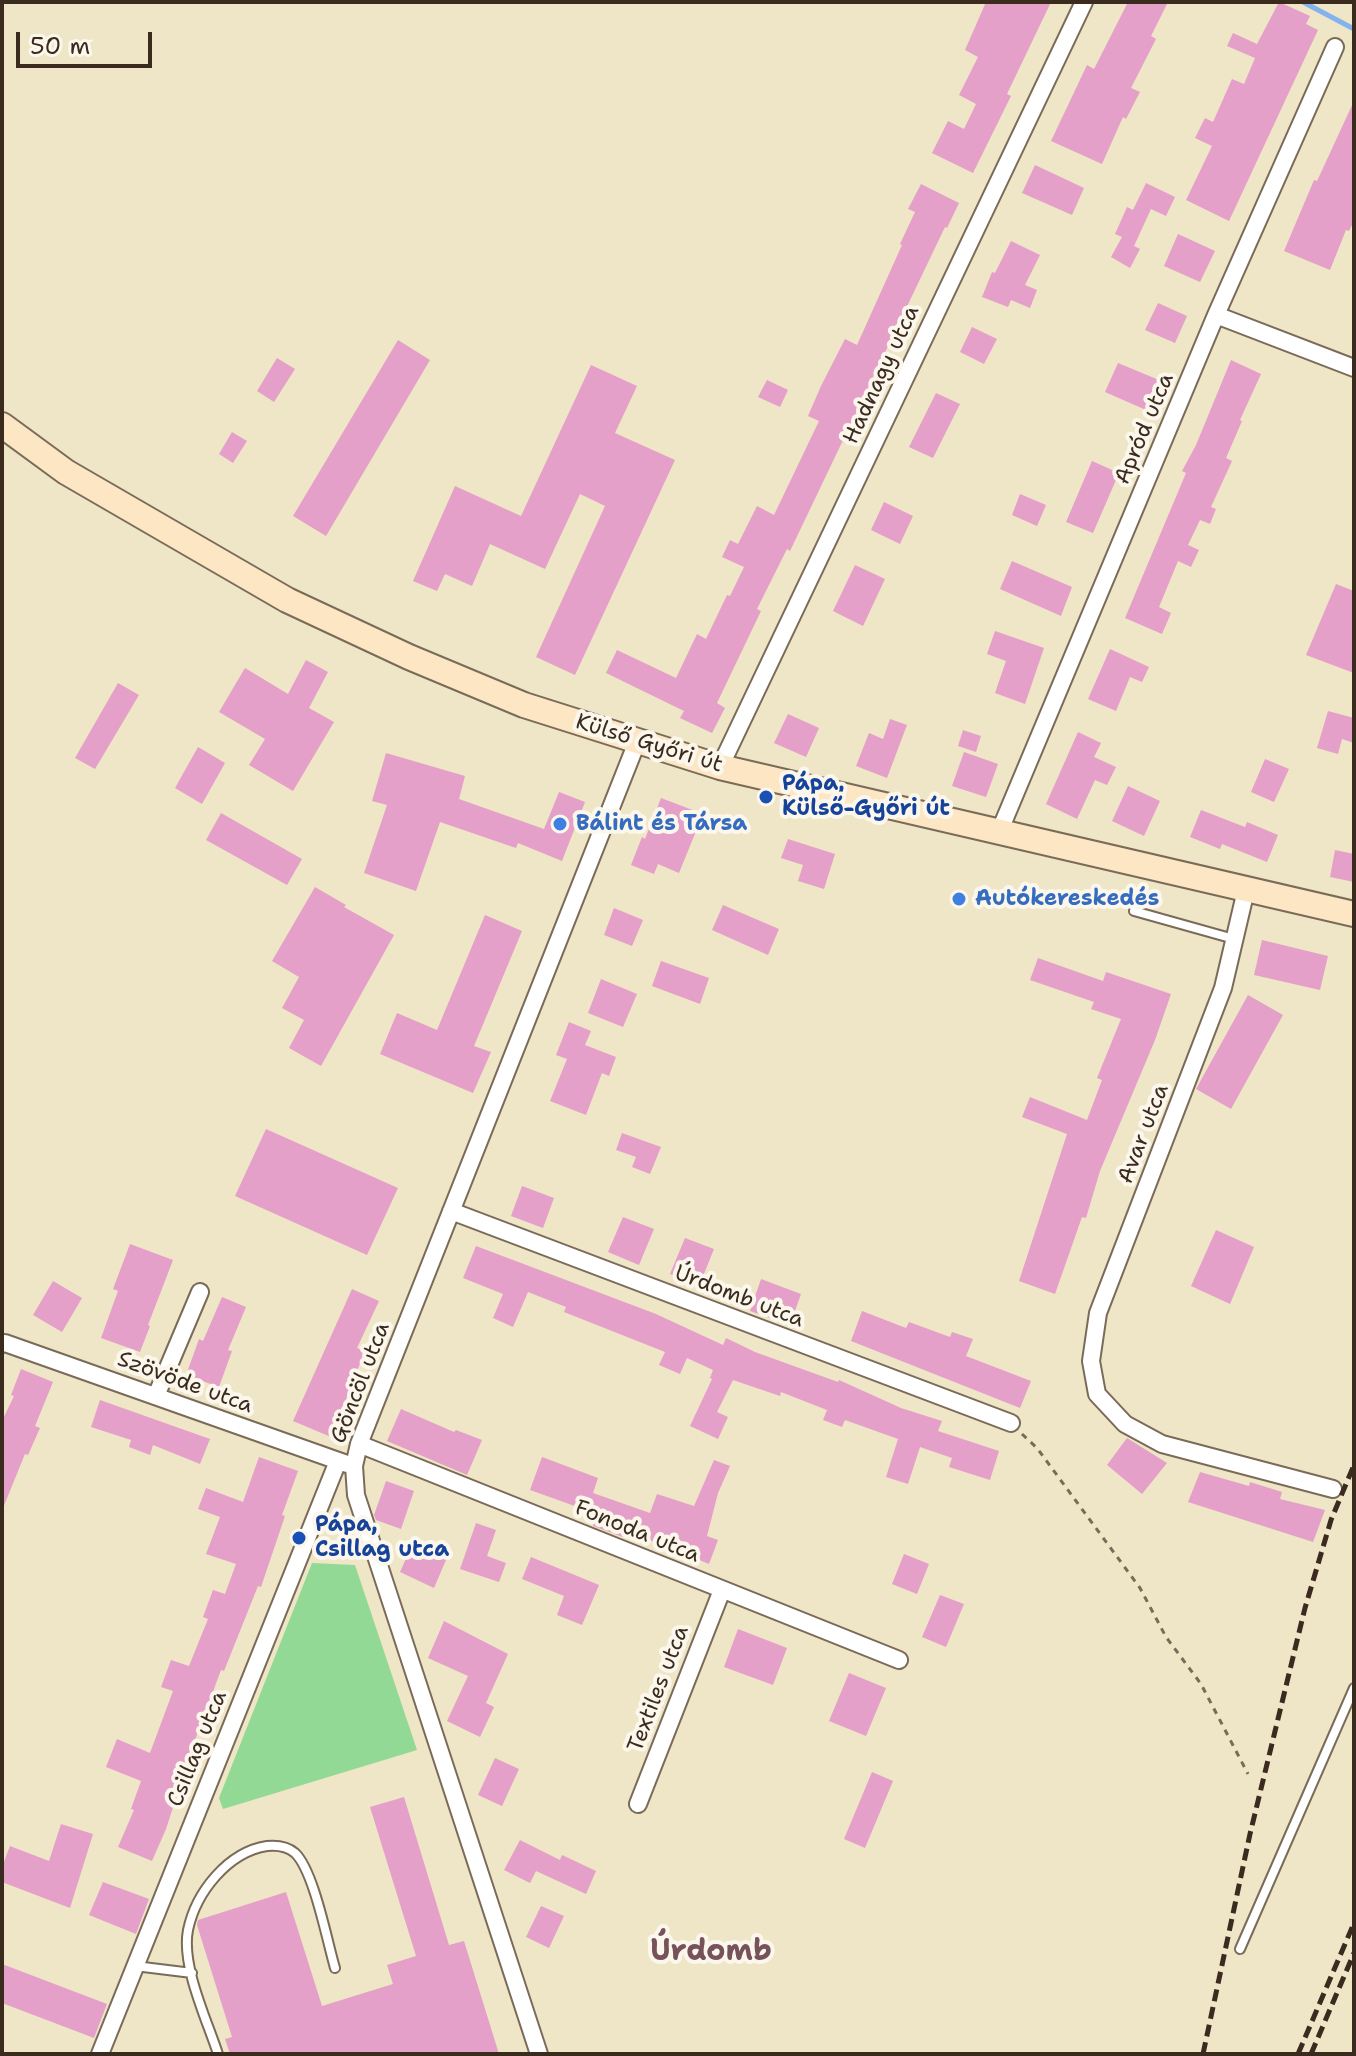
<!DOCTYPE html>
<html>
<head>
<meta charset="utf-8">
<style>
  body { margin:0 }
  #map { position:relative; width:1356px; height:2056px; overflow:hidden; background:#efe5c7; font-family:"Shantell Sans",sans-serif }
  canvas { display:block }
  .frame { position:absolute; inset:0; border:4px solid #3b2a1e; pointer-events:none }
  .scale { position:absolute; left:16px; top:32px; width:136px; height:36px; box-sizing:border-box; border:4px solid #3b2a1e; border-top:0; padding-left:10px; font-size:24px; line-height:28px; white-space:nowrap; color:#3b2a1e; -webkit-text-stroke:6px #fbf7ec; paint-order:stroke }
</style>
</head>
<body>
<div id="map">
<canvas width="1356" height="2056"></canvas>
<div class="frame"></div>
<div class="scale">50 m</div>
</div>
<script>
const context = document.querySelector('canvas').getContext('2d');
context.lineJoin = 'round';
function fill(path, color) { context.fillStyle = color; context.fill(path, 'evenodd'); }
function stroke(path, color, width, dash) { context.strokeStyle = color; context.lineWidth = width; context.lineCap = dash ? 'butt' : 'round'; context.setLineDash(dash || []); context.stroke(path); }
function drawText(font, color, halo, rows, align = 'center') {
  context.font = font + ' "Shantell Sans",sans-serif'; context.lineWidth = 8; context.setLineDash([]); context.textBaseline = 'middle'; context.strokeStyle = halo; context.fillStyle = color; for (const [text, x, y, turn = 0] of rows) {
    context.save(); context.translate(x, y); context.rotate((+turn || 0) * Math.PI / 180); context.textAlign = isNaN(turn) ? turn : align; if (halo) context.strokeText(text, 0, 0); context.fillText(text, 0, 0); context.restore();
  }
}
fill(new Path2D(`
  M312,1563l43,2 62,185 -194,59 -4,-11z`), '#91d994');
stroke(new Path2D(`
  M1303,2l51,27`), '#82b3ee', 5);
fill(new Path2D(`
  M986,2h65l-44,92 4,2 -38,77 -41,-20 16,-32 16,8 12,-25 -17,-9 19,-38 -13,-7z
  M1128,2h40l-17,34 5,3 -25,49 9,4 -14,27 -3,-2 -21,47 -51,-23 36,-76 7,4z
  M1279,2l31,14 -4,8 12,6 -89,191 -43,-21 26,-54 -17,-8 10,-20 8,4 19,-43 12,5 11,-26 -28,-12 6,-13 24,11z
  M1354,101v120l-5,10 -3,-1 -16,40 -46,-19 30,-71 3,1z
  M1035,165l49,23 -12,27 -50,-22z
  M1146,183l29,14 -9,19 -15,-7 -17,37 6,3 -10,19 -19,-11 11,-20 -7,-3 12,-27 6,3z
  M921,184l38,19 -12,25 -2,-1 -155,324 -3,-2 -30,60 4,2 -44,92 8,5 -13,25 -32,-15 4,-7 -78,-38 11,-23 59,28 21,-44 9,5 21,-44 3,1 14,-29 -22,-10 8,-17 8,4 19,-38 17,9 45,-94 -11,-5 13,-30 24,-47 12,6 45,-100 -2,-1 15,-32 -7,-3z
  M1178,234l37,17 -15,31 -36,-16z
  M1011,241l29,14 -15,30 12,5 -7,18 -19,-8 -3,7 -26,-10 10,-25 3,1z
  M1158,303l29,13 -12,27 -30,-13z
  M972,327l25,12 -13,25 -24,-12z
  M398,340l32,20 -104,176 -33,-20z
  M277,358l18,11 -21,33 -17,-11z
  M1231,360l30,14 -21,46 2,1 -16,37 6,3 -21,46 5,2 -6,15 -10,-4 -12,25 11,5 -8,17 -13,-6 -19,46 12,6 -9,21 -37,-16 61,-145 -4,-2 14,-26z
  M1118,363l41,17 -13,30 -41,-18z
  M591,365l46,21 -22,47 60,27 -100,215 -39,-18 69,-151 -25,-12 -35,75 -55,-25 -18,42 -27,-12 -8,17 -24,-10 42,-95 66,30z
  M767,380l21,10 -8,17 -22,-10z
  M936,393l24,11 -27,54 -24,-11z
  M232,432l15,9 -14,22 -14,-9z
  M1092,461l27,12 -26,60 -27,-11z
  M1020,494l26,11 -9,21 -25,-11z
  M884,502l29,14 -13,28 -29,-14z
  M1012,561l60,26 -11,29 -61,-27z
  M855,565l30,14 -22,47 -30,-15z
  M1336,584l18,7v82l-48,-18z
  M995,631l49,17 -19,56 -30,-11 11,-32 -19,-7z
  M1110,649l39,18 -7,15 -12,-5 -14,34 -28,-12z
  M306,660l22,12 -19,36 25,14 -41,69 -44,-26 16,-26 -46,-27 26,-44 43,26z
  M118,683l21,12 -44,74 -20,-11z
  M1328,711l26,7v25l-12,-4 -4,15 -21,-6z
  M788,714l31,14 -13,29 -32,-14z
  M890,719l17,6 -20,53 -31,-12 13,-33 14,6z
  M963,730l18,6 -5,16 -18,-6z
  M1078,732l23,11 -7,14 22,10 -9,18 -12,-5 -18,39 -31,-15z
  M198,747l27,16 -23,41 -27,-16z
  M964,752l34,12 -12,33 -34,-11z
  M386,753l79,23 -6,23 85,30 15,-37 26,10 -23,59 -44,-18 -2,5 -76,-26 -24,69 -52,-18 23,-68 -15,-4z
  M1265,759l24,10 -15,33 -23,-10z
  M1128,786l32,15 -16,35 -32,-15z
  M661,798l42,16 -24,59 -21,-9 -4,10 -23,-9 11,-28 3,2z
  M1201,810l44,17 2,-5 31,13 -11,27 -45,-18 -2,5 -30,-12z
  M221,813l81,46 -15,26 -81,-45z
  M788,839l47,15 -11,35 -26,-8 5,-16 -22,-7z
  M1335,850l19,4v28l-24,-5z
  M315,887l31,18 -2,2 50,28 -73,131 -32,-18 15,-28 -22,-12 17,-31 -27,-16z
  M723,905l56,24 -11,26 -56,-25z
  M614,908l29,12 -11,26 -28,-11z
  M485,915l37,16 -48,115 17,6 -18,41 -93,-39 17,-41 40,17z
  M1262,940l66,16 -8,34 -66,-15z
  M1038,958l65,23 3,-9 65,22 -16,46 -55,131 -14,47 -4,-1 -27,77 -36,-13 48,-147 -45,-17 8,-20 57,23 15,-40 -5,-2 24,-59 -30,-10 3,-7 -64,-22z
  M661,961l48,17 -9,26 -48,-18z
  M601,979l36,15 -14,33 -35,-14z
  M1248,995l35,20 -52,94 -35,-20z
  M569,1022l22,9 -6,14 31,12 -7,19 -7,-3 -16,42 -36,-14 17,-42 -11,-4z
  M266,1129l132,59 -31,67 -132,-59z
  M622,1133l39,14 -11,27 -18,-7 4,-10 -20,-7z
  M522,1186l32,12 -11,30 -32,-12z
  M623,1217l31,12 -15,36 -31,-13z
  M1216,1230l38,17 -24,57 -39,-18z
  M685,1238l29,11 -15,37 -29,-12z
  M130,1244l43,16 -25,65 2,1 -10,26 -39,-14 17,-47 -5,-2z
  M476,1246l180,68 67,31 3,-7 29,14 83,30 1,-2 62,28 41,13 -4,10 61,20 -9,29 -41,-13 3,-9 -32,-11 -12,37 -22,-7 12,-38 -53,-19 -3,7 -19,-7 4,-10 -46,-18 -1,4 -47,-16 -16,32 11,5 -10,22 -28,-13 22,-47 -2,-1 3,-8 -26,-12 -7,16 -21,-9 6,-13 -101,-40 2,-5 -38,-15 -15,35 -20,-9 10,-24 -40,-16z
  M761,1279l40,15 -11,31 -40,-14z
  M53,1281l29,17 -20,34 -29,-17z
  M352,1289l27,12 -22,47 8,3 -34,86 -38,-16z
  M222,1297l24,10 -18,43 4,1 -13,36 -33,-12 13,-36 4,2z
  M862,1311l44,17 3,-6 41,15 2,-5 21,7 -7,17 65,25 -11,27 -169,-67z
  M21,1369l32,13 -18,44 5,2 -12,27 -3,-1 -22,54 -1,-87 12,-25 -3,-1z
  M100,1400l110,39 -10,25 -47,-19 -3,10 -21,-8 2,-7 -40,-13z
  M401,1409l53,23 2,-2 26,10 -15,35 -80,-34z
  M1127,1438l40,25 -25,31 -35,-29z
  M259,1457l39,14 -16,44 3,1 -24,71 -3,-1 -34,85 -3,-1 -46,124 2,1 -11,34 -14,32 -34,-14 16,-37 -3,-1 10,-28 -35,-14 11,-28 33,14 23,-62 -12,-4 10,-27 18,6 19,-47 -5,-2 10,-27 12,4 11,-30 -30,-10 14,-37 -22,-8 8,-21 37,14z
  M542,1457l56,21 -5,15 57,20 7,-19 37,12 20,-46 16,6 -12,27 -11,43 11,4 -9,24 -84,-34 -2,7 -30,-11 4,-12 -67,-24z
  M1200,1472l49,14 1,-4 32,10 -2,7 45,11 -12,32 -125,-40z
  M386,1481l28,10 -13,38 -25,-9 -2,-5z
  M476,1523l20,7 -9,26 19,7 -7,19 -39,-13z
  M412,1545l34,15 -12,28 -34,-16z
  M904,1554l25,10 -12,30 -25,-10z
  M531,1557l68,28 -17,40 -25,-10 7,-19 -42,-17z
  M940,1595l24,9 -18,43 -24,-10z
  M444,1621l64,33 -22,49 8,4 -14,30 -33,-16 21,-45 -40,-18z
  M738,1629l49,19 -14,37 -49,-18z
  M849,1673l37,15 -20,48 -37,-15z
  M495,1758l24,11 -17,37 -24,-11z
  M872,1772l21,9 -28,67 -21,-9z
  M404,1797l45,148 15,-4 35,113h-269l-5,-15 7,-2 -35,-112 1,-5 88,-28 36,114 71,-22 -6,-19 29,-9 -46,-149z
  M61,1824l32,10 -23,74 -68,-26v-15l8,-21 39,15z
  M520,1840l40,20 2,-5 34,16 -10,23 -50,-23 -6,12 -26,-13z
  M103,1882l46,17 -13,35 -47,-19z
  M541,1906l23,10 -15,32 -23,-11z
  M2,1964l105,40 -13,34 -92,-35z`), '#e4a0c8');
const service = new Path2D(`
  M1134,911l100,28
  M1240,1949l114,-261
  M135,1966l57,7
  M218,2054c-11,-34 -37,-88 -30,-124 8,-38 40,-78 79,-84 11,-1 20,0 28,7 19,18 32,88 40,115`);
const minor = new Path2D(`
  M1216,315l138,53
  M720,767l364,-765
  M1000,830l216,-515 119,-268
  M1246,890l-23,98 -125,325 -7,48 6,33 28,30 37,20 171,45
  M451,1211l560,212
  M2,1344l3,-1 342,121
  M156,1396l44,-104
  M359,1444l540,216
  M638,1804l84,-214
  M100,2054l238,-593
  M539,2054l-183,-559 -2,-29 5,-22 278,-702`);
const secondary = new Path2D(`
  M2,425l64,47 221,128 122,57 115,48 196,62 634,147`);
stroke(service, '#7a6b59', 12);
stroke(minor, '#7a6b59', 20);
stroke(secondary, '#7a6b59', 28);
stroke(new Path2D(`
  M1022,1434l15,14 103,140 26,49 35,47 47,90`), '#7a6b59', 3, [6, 6]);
stroke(service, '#fff', 8);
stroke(minor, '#fff', 16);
stroke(secondary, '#fce6c4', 24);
stroke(new Path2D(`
  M1203,2054l47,-220 55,-226 26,-88 23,-55
  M1298,2054l56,-131
  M1311,2054l43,-101`), '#3b2a1e', 5, [12, 6]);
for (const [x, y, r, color] of [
  [766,797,8,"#1a4fb4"],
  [560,824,8,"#3f7fe0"],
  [959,899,8,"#3f7fe0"],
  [299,1538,8,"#1a4fb4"]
]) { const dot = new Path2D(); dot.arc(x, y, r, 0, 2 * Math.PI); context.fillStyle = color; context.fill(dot); stroke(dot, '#fbf7ec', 3); }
drawText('22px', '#3b2a1e', '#fbf7ec', [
  ["Hadnagy utca",882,375,-65],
  ["Apród utca",1145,429,-67],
  ["Külső Győri út",649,744,17],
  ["Avar utca",1144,1134,-69],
  ["Úrdomb utca",739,1297,21],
  ["Szövöde utca",185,1383,20],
  ["Göncöl utca",361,1383,-69],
  ["Fonoda utca",637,1532,22],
  ["Textiles utca",659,1689,-69],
  ["Csillag utca",198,1749,-68]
]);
drawText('bold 22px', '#164399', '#fbf7ec', [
  ["Pápa,",782,784],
  ["Külső-Győri út",782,809],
  ["Pápa,",315,1525],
  ["Csillag utca",315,1550]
], 'left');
drawText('bold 22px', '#366cbe', '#fbf7ec', [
  ["Bálint és Társa",576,824],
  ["Autókereskedés",975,899]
], 'left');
drawText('bold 30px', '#76535a', '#fbf7ec', [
  ["Úrdomb",711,1952]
]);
</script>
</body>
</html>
